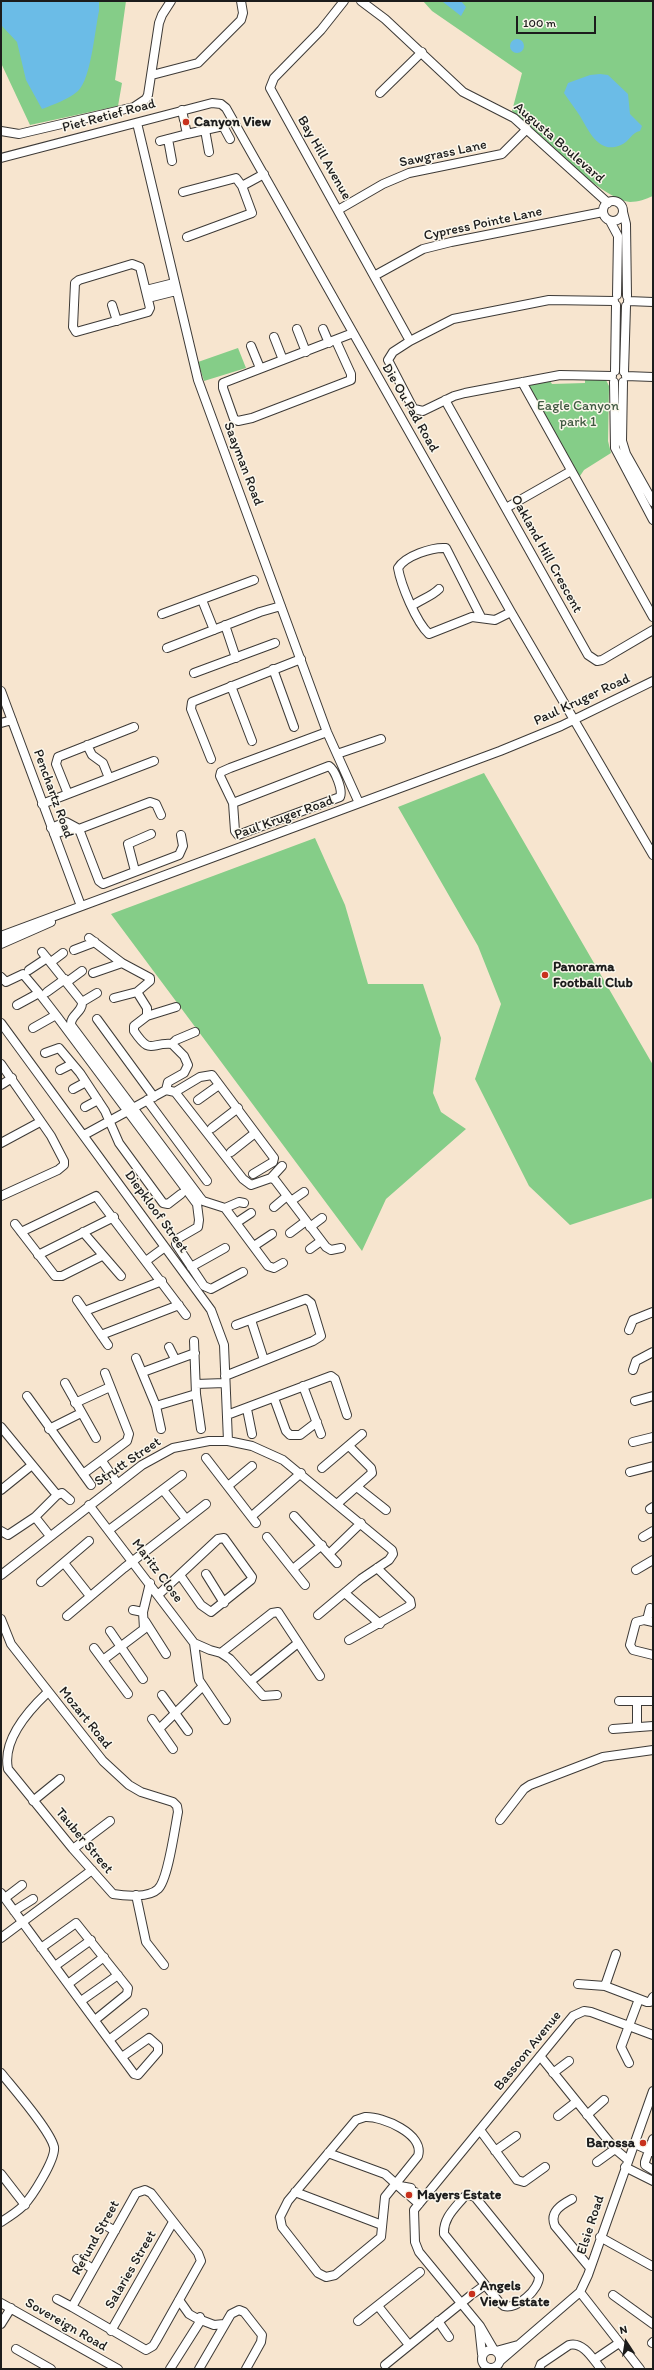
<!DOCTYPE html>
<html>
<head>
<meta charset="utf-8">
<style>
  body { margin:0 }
  #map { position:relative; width:654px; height:2370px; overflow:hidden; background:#f7e5cf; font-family:Itim,sans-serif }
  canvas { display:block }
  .frame { position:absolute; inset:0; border:2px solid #1c1c1c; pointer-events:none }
  .north { position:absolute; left:606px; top:2322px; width:40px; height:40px; -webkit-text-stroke:3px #fbf7ec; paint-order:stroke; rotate:348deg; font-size:11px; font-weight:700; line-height:16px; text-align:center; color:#1c1c1c }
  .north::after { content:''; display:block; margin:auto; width:14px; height:18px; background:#1c1c1c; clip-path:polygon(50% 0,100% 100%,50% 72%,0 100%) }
  .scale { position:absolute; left:516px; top:16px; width:80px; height:18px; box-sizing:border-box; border:2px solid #1c1c1c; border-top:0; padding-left:5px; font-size:12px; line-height:14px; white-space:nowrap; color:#1c1c1c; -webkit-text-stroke:3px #fbf7ec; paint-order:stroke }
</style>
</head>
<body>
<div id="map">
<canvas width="654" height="2370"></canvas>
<div class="frame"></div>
<div class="north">N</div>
<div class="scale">100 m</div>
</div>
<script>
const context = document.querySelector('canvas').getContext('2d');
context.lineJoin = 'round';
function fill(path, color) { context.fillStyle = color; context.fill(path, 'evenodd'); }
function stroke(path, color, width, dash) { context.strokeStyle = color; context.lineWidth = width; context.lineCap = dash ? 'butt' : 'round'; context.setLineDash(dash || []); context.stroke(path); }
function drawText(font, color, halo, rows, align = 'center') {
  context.font = font + ' Itim,sans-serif'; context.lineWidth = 3; context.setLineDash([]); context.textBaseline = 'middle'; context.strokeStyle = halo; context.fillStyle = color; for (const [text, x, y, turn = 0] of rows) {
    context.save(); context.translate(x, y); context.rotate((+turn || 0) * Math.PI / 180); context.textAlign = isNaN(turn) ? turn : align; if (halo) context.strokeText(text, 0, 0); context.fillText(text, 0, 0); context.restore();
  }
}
fill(new Path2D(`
  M1,1h125l-11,79 7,3 -4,23 -88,19 -29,-62z
  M423,1h230v195c-7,3 -15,6 -23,6 -28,-2 -95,-71 -118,-91l10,-38 -90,-62z
  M238,348l8,20 -42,13 -6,-19z
  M601,378l5,2 3,6 -1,55 3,12 -27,17 -6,9 -50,-93 18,-6 4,1 2,3 33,-1v-4z
  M484,773l169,292v133l-83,27 -41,-39 -54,-107 26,-75 -23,-58 -80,-139z
  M315,838l30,67 23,79h55l18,54 -8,55 8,19 25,17 -80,70 -24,52 -251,-337z`), '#85cd88');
fill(new Path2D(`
  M2,1h97v10c-4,18 -8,68 -21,80 -11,9 -23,13 -36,18l-16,-29 -9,-38 -16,-17z
  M432,1h29l5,6 -5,9 -18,-14z
  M510 46a7 7 0 1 1 14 0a7 7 0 1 1-14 0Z
  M600,74l8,1 20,19 2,20 12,12 -2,5c-8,1 -11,11 -19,14 -22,10 -32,-14 -41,-29 -5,-8 -11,-15 -16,-23l4,-10 22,-8z`), '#6bbce7');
const minor = new Path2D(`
  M344,1l-23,29 -47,48 -4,10 140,253
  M361,1l24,18 78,73 51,26 94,85
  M152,75l46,-12 43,-43 2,-7 -2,-12
  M380,93l42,-41
  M182,110l2,10
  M137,123l61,257 129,352 32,71
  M185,125l2,9 36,-8 7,13
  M205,130l4,22
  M1,131l18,3 115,-27 12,-8 2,-4 11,-72 3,-8 9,-14
  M168,139l4,22
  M160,141l27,-7
  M1,158l211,-55 9,1 5,4 285,504 142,243
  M242,186l22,-12
  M183,192l53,-14 6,8 10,27 -65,24
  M603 211a10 10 0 1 1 20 0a10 10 0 1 1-20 0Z
  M338,210l45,-26 26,-11 93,-19 25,-25
  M623,212l3,12 1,72
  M610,221l8,15 -1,59
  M132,264l8,3 10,41 -2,4 -72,20 -3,-5 2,-44 4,-3z
  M374,276l49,-27 28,-7 152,-30
  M146,290l28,-7
  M148,298l28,-7
  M628,301l25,1
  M112,305l5,16
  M297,329l9,23
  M323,329l6,14
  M274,337l9,23
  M336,341l15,33v6l-99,38 -14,3 -4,-2 -11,-31v-5l130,-50
  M251,346l9,22
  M615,371l1,-66
  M624,372l2,-66
  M612,376l-52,-1 -95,18 -11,3 -31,15 -9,-2 -2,-3 -24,-46 5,-8 17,-11 43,-22 96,-19 65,1
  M626,376l27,1
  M522,382l131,235
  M614,382l1,66 38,72
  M623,382l-1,59 4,13 27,48
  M445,400l143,255 9,6 5,-1 51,-30
  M506,508l65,-37
  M202,600l12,30
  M412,606c9,-7 19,-9 27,-17
  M162,614l92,-34
  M481,617l-35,-69c-14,-1 -41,8 -48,20 3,17 18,54 31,66l43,-17 23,3 16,-8
  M225,625l11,33
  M167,648l93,-36 21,-6
  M273,669l21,58
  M194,673l81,-30
  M231,686l21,55
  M1,691l80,215
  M1,723l11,-3
  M87,745l5,10 11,8 6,15
  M337,754l44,-15
  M211,759l-20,-50 1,-7 109,-43
  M68,794l-12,-30 2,-7 76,-30
  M233,803l96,-37c6,4 14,24 11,31l-102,38 -3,-4 -2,-28 -13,-27 1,-4 9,-4 97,-36
  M42,804l112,-43
  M51,828l15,-6 13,7 20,52 4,3 76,-29 4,-9 -2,-11
  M54,834l13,-4 12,-1 71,-27 6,2 5,11
  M135,871l-7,-27 23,-10
  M1,936l499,-185 61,-25 92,-45
  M89,938l33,25 28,15v3l-13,11 10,16v8l-13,10v5c17,25 16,11 38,13l12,12 4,9 -4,8 -16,9 -2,8
  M1,944l50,-22
  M74,950l21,-8
  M42,952l40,50c1,10 -12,13 -11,23l128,171 4,5 22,7 14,-6 5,1
  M51,962l12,-9
  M29,970l18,-12
  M93,973l29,-10
  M1,977l5,5 17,-8 16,19
  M67,982l15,-11
  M47,992l18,-13
  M114,998l23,-6
  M82,1002l15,-9
  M17,1005l22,-12 17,22
  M147,1016l29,-9
  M97,1019l57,78
  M1,1023l210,287 13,35 4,96
  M33,1028l23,-13 141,189 2,16 -1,7 -19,11 -3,6 28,42 7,3 32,-17
  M172,1044l4,-4 19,-8
  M45,1053l14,-5 21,25 25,38 14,32 44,60 5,1 13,-10
  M1,1064l50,72 13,25v4l-6,5 -57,26
  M60,1070l12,-6
  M1,1085l11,-7
  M73,1089l13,-7
  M175,1092l25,-15 12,-2 62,83 -1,4 -20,12
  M147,1100l60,81
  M198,1100l21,-15
  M85,1107l13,-7
  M212,1128l26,-20
  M84,1135l82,-45 9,2 68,87 8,6 20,-7 4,2 51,67 5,3 10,-2
  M1,1143l39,-21
  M231,1152l24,-19
  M271,1178l11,-12
  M291,1201l13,-9
  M274,1207l13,-11
  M225,1208l43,58 6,2 9,-5
  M236,1223l15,-10
  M15,1224l40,52h7l40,-20
  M310,1227l12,-9
  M21,1232l75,-36 90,119
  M83,1232l38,44
  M290,1233l16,-12
  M254,1246l18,-12
  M310,1249l11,-8
  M38,1255l76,-38
  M146,1261l19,-14
  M191,1267l34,-19
  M77,1300l31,45
  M85,1311l77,-30
  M251,1320l13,40
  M629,1330l4,-10 20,-8
  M101,1335l78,-30
  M194,1341l2,53 5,35
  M169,1347l6,12
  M136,1358l20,48 5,23
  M633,1370l3,-9 17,-9
  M143,1372l52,-19
  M225,1376l88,-35 8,-5 -10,-33 -5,-4 -70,26
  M65,1383l31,55
  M196,1384l29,-1
  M303,1386l18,48
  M27,1396l64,89
  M274,1398l12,33 4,4h10l17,-13
  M635,1401l18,-5
  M75,1403l35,-16
  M156,1406l40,-12
  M247,1409l5,25
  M227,1415l104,-39 4,3 12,36
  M1,1427l56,68
  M49,1429l32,-16
  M633,1442l20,-5
  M206,1458l50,65
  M102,1461l15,22
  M322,1468l40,-34
  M630,1472l23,-6
  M83,1474l44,-33 2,-7 -24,-61
  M228,1486l24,-20
  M357,1487l29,23
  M1,1490l31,-25
  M163,1490l23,29
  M337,1504l35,-31 -1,-5 -22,-22
  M89,1505l105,138 5,37 27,40
  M650,1509l3,-2
  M252,1516l49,-43
  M294,1516l43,47
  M35,1517l15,19
  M109,1530l73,-55
  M1,1531l7,4 27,-18 22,-22 5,-2 8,7
  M267,1537l38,48
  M643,1537l10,-6
  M330,1553l31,-30
  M64,1563l26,33
  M293,1569l29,-24
  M636,1570l17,-10
  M206,1574l18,29
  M1,1575l141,-110 31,-17 36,-7h19l24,5 31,14 109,90 1,4 -4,6 -28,19 -43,36
  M41,1582l48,-41
  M346,1594l34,30
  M158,1595l60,-56 6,-1 28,39 -1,3 -40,32 -10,-7 -21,-30
  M133,1610l10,2
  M67,1616l57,-48 82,-64
  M1,1619l10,25 92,117 26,24 12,7 32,10 4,4 1,6c-3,15 -10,68 -20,77 -9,9 -33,7 -45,5l-40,-45 -65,-80c-6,-29 20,-58 39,-76
  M647,1620l3,-12
  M145,1621l21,33
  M653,1622l-9,-2 -8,2 -6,23 3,5 20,5
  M110,1631l33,48
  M349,1640l62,-35 -1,-5 -33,-32
  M194,1643l16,7 11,3 9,6 33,37 14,-1
  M94,1648l34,46
  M221,1653l51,-40 6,-1 42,64
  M103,1660l41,-31 -1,-17 7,-29
  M251,1681l47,-38
  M162,1695l26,36
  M619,1701h34
  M152,1719l21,30
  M637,1727v-25
  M159,1729l43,-42
  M613,1729l40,-3
  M33,1801l27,-22
  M500,1820l24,-31 6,-4 73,-28 50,-7
  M73,1849l37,-28
  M1,1893l133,181 4,1 20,-23v-6l-9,-8 -27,19
  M136,1895l10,47 18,23
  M5,1898l17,-13
  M14,1911l19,-12
  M1,1938l91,-68
  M41,1948l35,-25 52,65 -1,6 -32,26
  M616,1954l-11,32 42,16h3l3,-5
  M55,1966l36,-26
  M68,1984l36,-27
  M578,1984l27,2
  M81,2001l37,-26
  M109,2040l35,-27
  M540,2056l75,93 13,11
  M629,2063l-8,-16 18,-48
  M1,2073c12,15 49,57 53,74 2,12 -22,50 -31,59 -6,6 -14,11 -22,16
  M553,2073l16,-12
  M587,2115l17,-15
  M558,2116l18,-14
  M365,2117c17,-1 60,17 53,39l-33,41 -4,40 -46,38 -9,2 -8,-4 -36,-46 -2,-10 8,-16 68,-81z
  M480,2130l37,50 7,2 21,-15
  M653,2139l-8,23v3l8,5
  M635,2144l18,8
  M495,2151l21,-15
  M328,2153l57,21 21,19
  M597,2162l18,-13
  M625,2167l28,14
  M1,2174l24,31
  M400,2186l11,2
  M145,2190l6,3 47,60 3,8 -45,80 -3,5 -7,4 -74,-43 59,-105 5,-9z
  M295,2192l87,33
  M415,2192l8,6
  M468,2195l7,2 64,79c1,13 -22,34 -35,30l-5,-4 -55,-68c-1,-16 11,-26 20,-37z
  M411,2197l8,7
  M572,2199c-11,6 -23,13 -17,27l35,42
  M105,2225l10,6
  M600,2237l52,29
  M77,2259l16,10
  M580,2292l60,77
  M474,2293l11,-8
  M613,2295l40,29
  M57,2299l15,8
  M179,2300l10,14 7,4
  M1,2303l117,66
  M378,2306l31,39
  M201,2320l13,5 10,-1
  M358,2321l62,-49
  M438,2321l11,16
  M1,2324l10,-16
  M479,2326l3,28
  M111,2331l62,-109
  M652,2343l1,-1
  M16,2349l35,20
  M482 2359a9 9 0 1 1 18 0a9 9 0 1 1-18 0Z
  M494,2350l-14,-24 -61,-74 -4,-10 -1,-32 159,-194 11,-5 7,1 62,23
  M496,2351l22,-6
  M594,2360l25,-17
  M500,2361l80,-69 8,-17 65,-184
  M385,2365l85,-69
  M170,2369l31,-49 -1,-3
  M199,2369l32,-55 8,-4 5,2 18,23 -1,7 -15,27
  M539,2369l2,-5 28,-19c14,-4 24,14 32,24`);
stroke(minor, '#3d3a37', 10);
stroke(minor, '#fff', 8);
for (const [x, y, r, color] of [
  [186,122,4,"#c8321e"],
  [545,975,4,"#c8321e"],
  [643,2143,4,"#c8321e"],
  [409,2195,4,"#c8321e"],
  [472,2294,4,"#c8321e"]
]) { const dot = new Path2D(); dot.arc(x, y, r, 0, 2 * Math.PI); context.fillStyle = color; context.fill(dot); stroke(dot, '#fbf7ec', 1.5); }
drawText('14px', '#1c1c1c', '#fbf7ec', [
  ["Piet Retief Road",109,116,-15],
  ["Augusta Boulevard",559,143,41],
  ["Sawgrass Lane",443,154,-12],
  ["Bay Hill Avenue",324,158,60],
  ["Cypress Pointe Lane",483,224,-12],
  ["Die Ou Pad Road",410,408,60],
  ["Saayman Road",243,464,69],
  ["Oakland Hill Crescent",546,554,61],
  ["Paul Kruger Road",582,700,-25],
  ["Penchartz Road",53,794,70],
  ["Paul Kruger Road",284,818,-20],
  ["Diepkloof Street",156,1212,54],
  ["Strutt Street",128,1462,-34],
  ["Maritz Close",157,1571,53],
  ["Mozart Road",85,1718,51],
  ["Tauber Street",84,1841,50],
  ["Bassoon Avenue",528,2051,-51],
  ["Elsie Road",591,2225,-72],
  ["Refund Street",96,2238,-61],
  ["Salaries Street",131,2270,-60],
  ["Sovereign Road",66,2325,30]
]);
drawText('bold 14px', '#1c1c1c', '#fbf7ec', [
  ["Canyon View",194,122],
  ["Panorama",553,967],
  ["Football Club",553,983],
  ["Barossa",635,2143,"right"],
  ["Mayers Estate",417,2195],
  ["Angels",480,2286],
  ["View Estate",480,2302]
], 'left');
drawText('14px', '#415a42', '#fbf7ec', [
  ["Eagle Canyon",578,406],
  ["park 1",578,422]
]);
</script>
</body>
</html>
